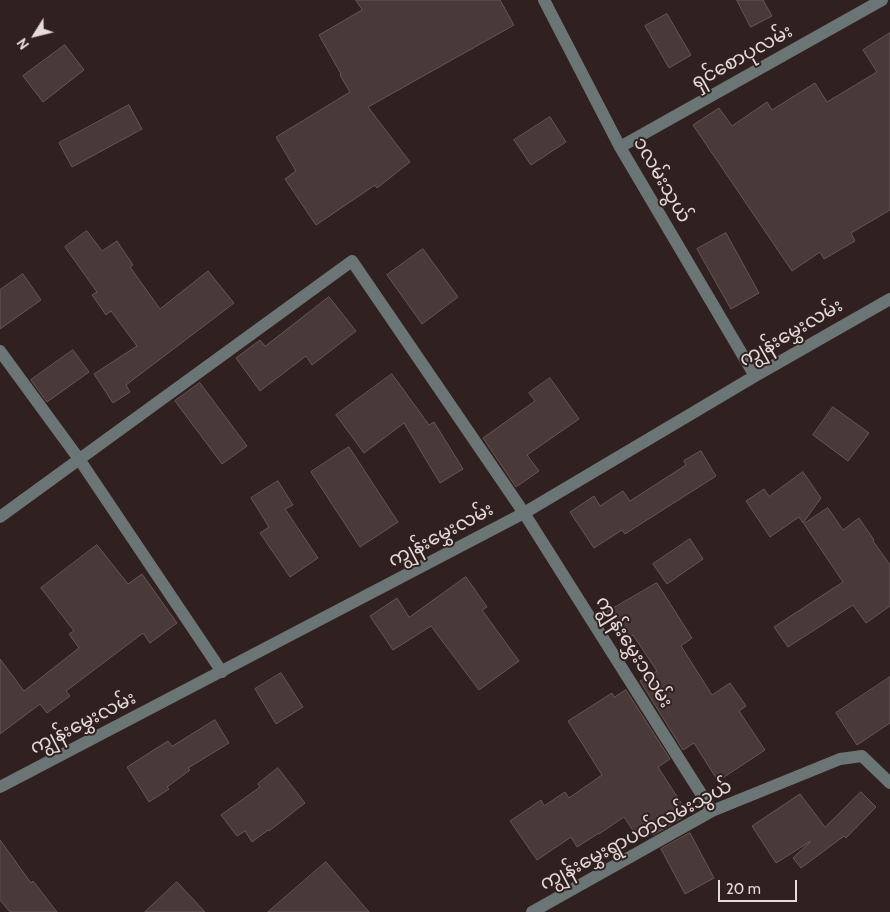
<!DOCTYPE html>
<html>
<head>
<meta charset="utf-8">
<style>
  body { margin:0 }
  #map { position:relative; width:890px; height:912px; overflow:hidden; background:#302120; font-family:Cabin,sans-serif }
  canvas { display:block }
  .north { position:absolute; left:10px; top:10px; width:50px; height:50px; -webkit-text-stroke:4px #302120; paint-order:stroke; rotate:234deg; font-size:14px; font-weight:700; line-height:20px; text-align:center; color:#e6dbdb }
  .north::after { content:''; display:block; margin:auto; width:18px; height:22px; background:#e6dbdb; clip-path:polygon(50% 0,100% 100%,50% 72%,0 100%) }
  .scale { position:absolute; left:718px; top:880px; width:79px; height:22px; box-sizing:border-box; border:2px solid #e6dbdb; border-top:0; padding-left:6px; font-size:15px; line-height:18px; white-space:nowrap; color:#e6dbdb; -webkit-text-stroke:4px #302120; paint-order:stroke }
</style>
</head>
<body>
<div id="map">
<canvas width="890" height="912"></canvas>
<div class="north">N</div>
<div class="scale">20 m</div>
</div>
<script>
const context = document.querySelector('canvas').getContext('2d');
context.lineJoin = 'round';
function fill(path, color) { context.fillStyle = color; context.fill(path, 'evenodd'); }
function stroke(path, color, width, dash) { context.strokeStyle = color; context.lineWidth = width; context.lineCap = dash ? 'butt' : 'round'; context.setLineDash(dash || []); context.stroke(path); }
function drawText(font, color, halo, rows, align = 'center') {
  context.font = font + ' Cabin,"Noto Sans Myanmar",sans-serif'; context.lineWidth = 4; context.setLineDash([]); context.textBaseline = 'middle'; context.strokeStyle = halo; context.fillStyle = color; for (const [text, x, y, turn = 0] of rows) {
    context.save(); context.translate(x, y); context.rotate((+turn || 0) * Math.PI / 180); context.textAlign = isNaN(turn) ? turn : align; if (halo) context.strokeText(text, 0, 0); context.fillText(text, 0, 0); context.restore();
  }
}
const building = new Path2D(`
  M356,0h144l14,25 -146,82 42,55 -33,26 -2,-3 -59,40 -31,-46 11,-8 -20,-34 74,-45 -10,-17 1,-1 -22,-39 43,-25z
  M737,0h26l9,16 -21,11z
  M667,14l24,41 -22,13 -24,-42z
  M890,33v177l-39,23 4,8 -31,18 -4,-7 -28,19 -99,-146 26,-17 13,18 35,-24 5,8 43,-27 12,19 50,-30 -14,-22z
  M65,45l19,25 -41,32 -20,-26z
  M129,105l13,24 -70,38 -13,-24z
  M550,117l16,25 -35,23 -17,-25z
  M87,231l15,20 15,-10 16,24 -3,2 30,42 48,-38 26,32 -108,82 4,7 -17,11 -19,-29 43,-28 -26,-35 -5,4 -14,-20 5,-3 -32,-45z
  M726,233l33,60 -28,16 -34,-60z
  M423,249l35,48 -36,27 -35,-49z
  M23,274l18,26 -41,29v-39z
  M329,297l27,34 -44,34 -6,-9 -46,35 -24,-33 24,-18 5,6z
  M73,350l16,22 -42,30 -16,-22z
  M392,374l37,51 5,-3 29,47 -23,14 -36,-60 -40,30 -28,-38z
  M550,378l29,41 -52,36 12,16 -23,16 -33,-49 52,-37 -6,-8z
  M200,383l47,63 -25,18 -47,-63z
  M833,407l36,26 -21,28 -35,-26z
  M349,447l49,75 -38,25 -49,-75z
  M701,451l15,25 -91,58 -3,-4 -28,18 -24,-36 24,-16 6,10 23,-15 7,10 56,-36 -2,-4z
  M803,472l18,26 -18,25 -4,-6 -29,20 -24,-36 18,-12 5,7z
  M278,481l15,24 -8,4 33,49 -28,19 -30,-44 9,-6 -18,-29z
  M828,508l15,22 16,-12 15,22 -1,1 17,24v41l-24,17 -13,-18 -65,42 -14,-20 69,-45 -39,-58z
  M690,539l13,20 -36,25 -14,-20z
  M97,545l31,39 14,-10 35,49 -27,20 -7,-10 -77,58 4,5 -23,17 -7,-9 -40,30v-75l24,32 55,-43 -10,-14 5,-3 -33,-43z
  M466,577l21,30 -5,3 37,51 -40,29 -48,-64 -38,24 -23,-34 27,-18 12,19z
  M657,583l35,55 -11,8 31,49 18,-12 16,23 -7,5 26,39 -47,31 -24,-38 -11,7 -43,-69 17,-10 -24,-36 -9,5 -17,-28z
  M281,673l22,34 -27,17 -21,-35z
  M890,677v46l-33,22 -21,-32z
  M626,690l44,69 -12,8 27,42 -6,4 3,5 -29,17 -2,-4 -13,7 -14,-21 -25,17v-1l-22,14 -6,-10 -34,23 -27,-39 31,-21 3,6 21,-14 4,6 33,-23 -34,-54 44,-28 2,4z
  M215,720l14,23 -41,25 2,2 -23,17 2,2 -20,13 -22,-35 41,-26 4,5z
  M278,768l27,35 -36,28 -1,-1 -16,12 -7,-11 -8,5 -16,-21 39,-28 -2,-3z
  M861,792l15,15 -30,31 -2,-2 -43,32 -8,-10 18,-17 -35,22 -24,-37 48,-32 25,33z
  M690,833l24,45 -29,16 -24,-45z
  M0,840l31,43 2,-2 24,31h-47l-10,-12z
  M326,862l43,50h-101z
  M177,882l28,30h-60z`);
fill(building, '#493938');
stroke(building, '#685655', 1);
stroke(new Path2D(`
  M544,0l76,147 135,229
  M620,147l262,-147
  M0,351l79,108 143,213
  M0,517l352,-256 172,252 188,298
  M0,787l524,-274 231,-137 135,-77
  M532,912l180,-101 128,-52 22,-3 28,27`), '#6c7575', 12);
drawText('19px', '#e6dbdb', '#302120', [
  ["ရှင်စောပုလမ်း",742,57,-29],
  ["၁လမ်းသွယ်",662,180,60],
  ["ကျွန်းမွှေးလမ်း",791,333,-30],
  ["ကျွန်းမွှေးလမ်း",441,535,-28],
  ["ကျွန်းမွှေး၁လမ်း",634,652,58],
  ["ကျွန်းမွှေးလမ်း",83,723,-27],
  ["ကျွန်းမွှေးရွာပတ်လမ်းသွယ်",636,835,-28]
]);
</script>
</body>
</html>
